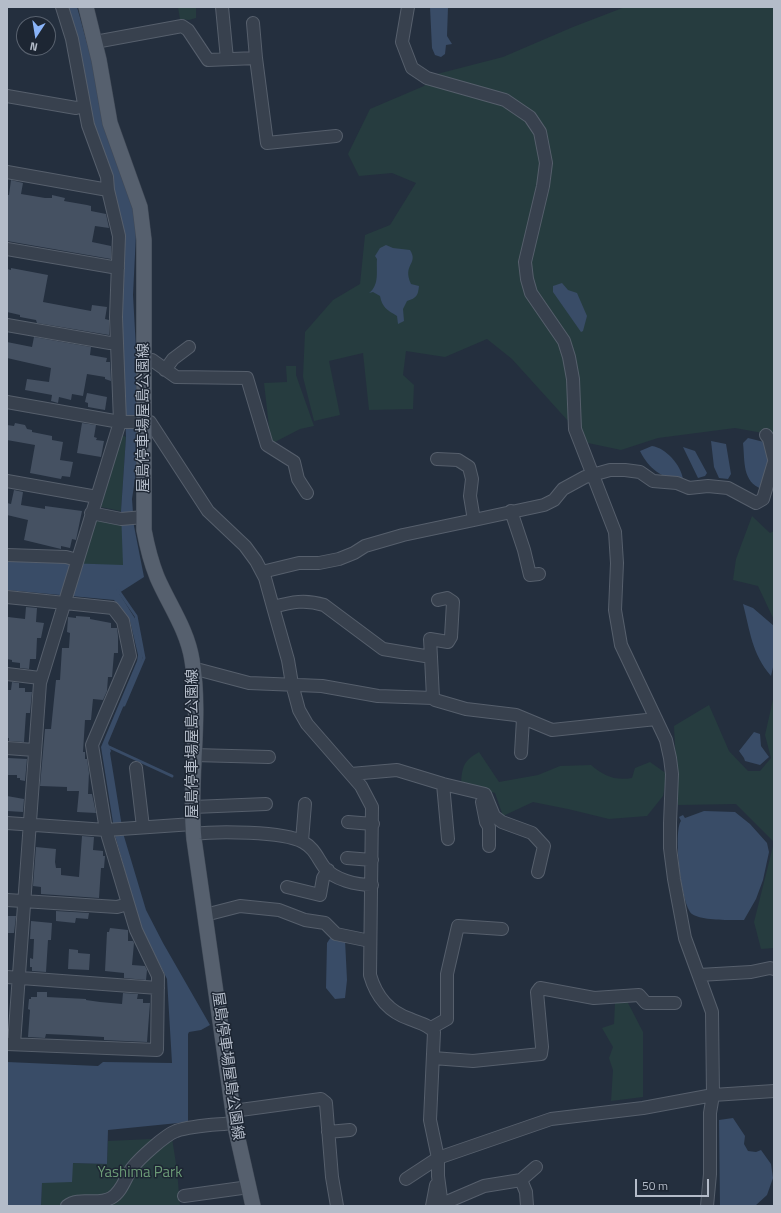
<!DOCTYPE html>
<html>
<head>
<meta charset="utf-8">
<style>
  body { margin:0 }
  #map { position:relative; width:781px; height:1213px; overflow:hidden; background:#242f3e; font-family:"Titillium Web",sans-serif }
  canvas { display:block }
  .frame { position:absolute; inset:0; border:8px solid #b4bcc9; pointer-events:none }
  .north { position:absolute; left:16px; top:16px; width:40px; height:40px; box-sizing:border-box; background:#1d2633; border:1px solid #59626f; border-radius:50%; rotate:192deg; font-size:11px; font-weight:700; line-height:16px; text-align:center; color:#b4bcc9 }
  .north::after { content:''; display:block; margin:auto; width:14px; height:18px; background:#8ab4f8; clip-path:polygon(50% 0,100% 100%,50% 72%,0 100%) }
  .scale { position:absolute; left:635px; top:1179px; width:74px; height:18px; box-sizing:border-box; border:2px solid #b4bcc9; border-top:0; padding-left:5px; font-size:12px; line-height:14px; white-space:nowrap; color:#b4bcc9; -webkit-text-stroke:3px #1d2633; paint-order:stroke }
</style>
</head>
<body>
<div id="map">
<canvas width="781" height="1213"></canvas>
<div class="frame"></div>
<div class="north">N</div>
<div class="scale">50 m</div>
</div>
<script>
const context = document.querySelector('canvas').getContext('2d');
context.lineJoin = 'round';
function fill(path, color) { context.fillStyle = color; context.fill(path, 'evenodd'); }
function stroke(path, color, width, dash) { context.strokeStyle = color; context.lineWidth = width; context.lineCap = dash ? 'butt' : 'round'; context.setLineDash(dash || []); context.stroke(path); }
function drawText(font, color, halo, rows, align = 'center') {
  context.font = font + ' "Titillium Web","Noto Sans JP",sans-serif'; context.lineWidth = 3; context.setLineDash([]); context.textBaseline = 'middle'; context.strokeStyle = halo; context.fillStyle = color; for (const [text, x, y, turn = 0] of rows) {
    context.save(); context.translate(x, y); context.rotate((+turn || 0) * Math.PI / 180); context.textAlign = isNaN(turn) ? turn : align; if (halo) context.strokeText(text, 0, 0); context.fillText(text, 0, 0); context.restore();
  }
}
fill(new Path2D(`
  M178,7h18v11l-7,2 -9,-1z
  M625,7h149v428l-39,-7 -77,10 -37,12 -33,-7 -76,-84 -25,-20 -42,18 -39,-6 -3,24 11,10 -1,24 -44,1 -6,-57 -34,8 11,54 -26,6 -11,-44 2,-45 28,-32 27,-16 5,-49 25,-10 26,-42 -24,-10 -33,3 -11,-22 22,-45 54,-23 13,-12 66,-17 70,-30z
  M286,366h10v9l18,51 -14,3 -29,15 -7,-61 23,-1z
  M122,435l4,2 -5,74 -20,-4z
  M752,516l18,17 4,-2v89l-16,-34 -25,-6 3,-21z
  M96,519l27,4v43l-41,-2z
  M774,695v253l-13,1 -7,-27 20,-80 -38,-38 -58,1 -4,-79 35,-21 20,46 19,20h12l11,-13 -6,-23z
  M479,752l20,30 39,-7 22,-9 31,-1c13,11 24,16 41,13l3,-10 15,-6 17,12 -4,22 -16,20 -38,3 -41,-10 -35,-7 -30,14 -8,-23 -34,-8c1,-18 2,-24 18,-33z
  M627,1001l16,31v65l-32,4 2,-31 -4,-12 4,-11 -11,-19 12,-4 1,-21z
  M172,1138l5,32 3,36h-139l1,-24 30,-19 35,1 1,-23z`), '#263c3f');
fill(new Path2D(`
  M65,7h12l57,204 2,23 -3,61 4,72v99l-5,33 2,27 10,51 -25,16 17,27 7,36 -2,8 -33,79 3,8 -1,2 13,80 23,77 17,33 47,82 -9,5 -12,2 -1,2v88l-80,8 -1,34 -34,-1 -1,19 -30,1 -1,23h-34v-144l91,4 5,-4 69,1 -5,-84 -27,-54 -4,-14 -21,-76 -14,-88 36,-86 1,-6 -8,-34 -16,-21 -107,-10v-29l116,4 -2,-54 5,-74 -9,-225 -3,-23 -19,-47z
  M430,7h18l-1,29 5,8 -6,1 -1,9 -4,3 -6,-2 -3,-7z
  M386,245l7,3 17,2c9,14 -8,14 1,34l8,2c-1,9 -2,12 -12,15l-4,8 1,12 -6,3 -1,-8c-10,-6 -15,-9 -17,-20l-7,-4 -4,1c11,-8 7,-23 8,-34l-2,-3 5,-8z
  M562,283l6,7 9,3 10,23 -4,15 -2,1 -28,-40v-6z
  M748,438l16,4 6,19 -8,28c-20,-7 -17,-28 -19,-46z
  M711,441l15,3 5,30 -3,5 -9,-1 -5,-11z
  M652,446c14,2 29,19 31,33 -20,1 -34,-10 -43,-28z
  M683,447l12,4 12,22 -2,3 -7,2z
  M743,604l10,4 21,18v37l-3,13c-19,-22 -21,-45 -28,-72z
  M754,732l6,2 1,12 8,11 -9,8 -15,-4 -1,-3 -5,-7z
  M704,811l31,1 15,12 17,19 2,9 -6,28 -7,19 -12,21c-13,0 -42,1 -52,-6 -11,-9 -19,-83 -11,-93l-2,-4 4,-2 2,3z
  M331,937l14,3 2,40 -2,18 -10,1 -9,-11 1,-45z
  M733,1118l12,18 -1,8 4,7 8,1 5,-2 10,14 2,14 -6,17 -12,11h-35l-1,-86z`), '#394c67');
stroke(new Path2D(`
  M118,590l18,26 8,42 -20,47
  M107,746l65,30`), '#394c67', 3);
fill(new Path2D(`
  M11,180l12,3 -2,11 24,4h7v-3l13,3 -1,3 23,4 4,1v5l15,3 3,14 -14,-2 -3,16 19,4v13l-104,-18v-46h2z
  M11,268l37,7 -5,27 48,9 1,-6 15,2 -2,12 4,1v15l-72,-12 -1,-3 -16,-3v-2l-13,-3v-43l4,1z
  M34,337l57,10 -1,8 17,3 -1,4h4l1,19 -6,-2v-2l-18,-3 -4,22 -11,-2 -1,6 -12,-3 -1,6 -7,-2 1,-6 -27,-5 2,-11 22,3 2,-14 -44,-10v-16l25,5z
  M87,393l20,4 -2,13 -17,-3v-4l-3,-1z
  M15,423l10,2 2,4 5,1v2l20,4v4l11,2 -3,18 13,2 -3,15 -8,-1 -1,3 -31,-6 5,-28 -28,-5v-15l7,1z
  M82,423l14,2 -2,12 3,1 -1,2 8,1 -3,16 -24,-4z
  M14,490l9,2 -2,13 24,4v-3l37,5 -6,29 -4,-1 -2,9 -9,-2v3l-37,-9 4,-20 -21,-5v-12l4,1z
  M26,607l11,1 -1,14 8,1 -3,15h-4l-1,21h-6l-1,10 -9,-1v-5l-8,-1v-2l-5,-1 1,-42 17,2z
  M76,616l14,1v2l21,4v5h6l1,8v17h-4l-2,24h-4l-1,14 -4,9 -10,-1 -2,21h-6l-2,32h2v7h2l2,14 -1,21h4l4,19 -19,-1 2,-21h-12v-4l-27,-1 5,-57h6l5,-49h4l2,-32h7l1,-15 -3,-1 1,-15 8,1z
  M12,682l7,1v5h6v4h7l-2,21h-4l-2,29 -15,-1v-3h-2v-48h4z
  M8,758l19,1 -2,22 -5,-1v-2h-3v-3h-10z
  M7,796l17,3 -1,13 -16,-1z
  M82,836l12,1 -1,13 10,1v5h2l-1,12h-3l-2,30 -58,-4v-7l-8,-1 3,-39 20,2 -1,13 1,6h5v7l18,2z
  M56,911l33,2 -1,6 -12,-1 -1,5 -19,-2z
  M7,916h9l-2,17h-7z
  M31,921l21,2 -1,17h-3l-2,32 -14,-1v-4h-2v-9l3,1 1,-20h-4z
  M110,928l18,2v11h5l1,2 -2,22 13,1 2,4 -1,10 -22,-2v-5l-19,-2 2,-39h2z
  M69,949l9,1v3l12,1 -1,16 -21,-1z
  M37,992h10v5l39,2v1l14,2 22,2 1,-11 15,1 -1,5h6v4h7l-3,39 -43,-2v-3l-35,-2 -23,-1 -1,4 -17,-1 2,-27 -2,-1 1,-10h2v-2h6z`), '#455162');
const minor = new Path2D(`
  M222,7l5,52
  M408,7l-6,35 10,26 15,10 78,22 25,17 10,15 6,31 -3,23 -18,76 2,17 4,14 33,48 5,16 4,22 2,50 40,103 2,31 -2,47 6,35 45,95 4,18 2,16 -2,49v25l4,31 11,59 27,74 1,83 -3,18v61l-3,32
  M253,23l3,35
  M95,42l87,-16 6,4 20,30 48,-2 11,85 69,-7
  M7,96l69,12 8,-2
  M7,172l101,18
  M7,249l111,19
  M7,325l103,18h7
  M144,360h8l24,17 71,1 20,67 27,17 4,17 9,14
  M165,370l8,-11 16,-12
  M7,402l113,20h30l58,89 37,35 11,15 9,17 8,29 15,53 4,24 7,26 8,14 54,62 11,21 -2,168c6,21 19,37 40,44 9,4 18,5 24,13l-4,88 8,38v18l4,30
  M766,435l3,4 5,20
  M7,481l90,16
  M511,511l13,39 6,25 9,-1
  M91,513l30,6 23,-2
  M474,520l70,-15 10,-5 9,-11 22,-12 25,-7h15l15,2 13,9 24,2 12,5 19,-2 20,2 28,15 7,-4 11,-37
  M7,555l59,2 11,3
  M262,572l37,-9h20l20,-4 15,-6 11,-7 38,-11 71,-15 -4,-24 2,-17 -3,-12 -11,-7 -21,-1
  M7,597l106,11 10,13 7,35 -38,89 14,85 30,100 22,46 -1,74 -150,-6
  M273,607c19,-5 32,-8 51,-2l59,44 48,8 2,41 2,2 31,9 50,6 36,15 104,-11
  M431,657l-1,-18 18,3 3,-5 2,-35 -6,-4 -9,2
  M194,671l6,-1 49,13 73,3 56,10 55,2
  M7,674l33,4
  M7,748l27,2
  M521,753l2,-34
  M194,755l75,2
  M136,768l7,59
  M351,774l46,-4 46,14 42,10 9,22 8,6 30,11 12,13 -6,26
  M443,784l5,55
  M482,802l4,20 3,5v19
  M193,807l73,-3
  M348,822l25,2
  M7,823l99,7 87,-6
  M194,834c22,-3 89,-3 109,8 11,6 14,15 21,25 10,13 33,18 48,18
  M302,841l3,-37
  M347,858l25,2
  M287,887l33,8 3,-17 5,-8
  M7,900l110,7 11,-3
  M205,915l35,-9 39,4 26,10 20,3 11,11 34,7
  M699,975l52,-3 19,-4 4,1
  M7,977l151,11
  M431,1028l16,-9v-45l11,-48 44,3
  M14,1044l26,-361 80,-261 -4,-105 3,-81 -11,-46 -1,-13 -19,-52 -16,-86 -10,-32
  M433,1058l40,3 68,-7 1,-7 -5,-55 3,-4 54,10 45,-3 7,8h29
  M233,1111l88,-12 5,4 6,74 5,29
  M328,1132l22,-2
  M406,1179l32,-21 113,-39 92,-11 70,-13 61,-4
  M521,1180l5,12 1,14
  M184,1196l65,-9
  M442,1204l42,-18 37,-6 15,-13
  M67,1206c12,-10 30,0 44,-8 11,-6 14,-20 21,-30 8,-10 33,-33 44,-37 18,-6 40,-6 58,-8
  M432,1206l4,-21`);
const major = new Path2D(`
  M86,7l13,53 11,63 30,84 4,33v290c3,16 7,32 13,47 12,28 30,52 35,83 10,59 -4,120 2,179l41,287 18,80`);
stroke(minor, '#565f6c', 14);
stroke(major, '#414a57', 16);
stroke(minor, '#38414e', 12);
stroke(major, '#56606e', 15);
drawText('15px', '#b4bcc9', '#1d2633', [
  ["屋島停車場屋島公園線",144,418,-90],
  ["屋島停車場屋島公園線",193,744,-90],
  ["屋島停車場屋島公園線",227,1066,82]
]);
drawText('15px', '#6b9a76', '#1d2633', [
  ["Yashima Park",140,1173]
]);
</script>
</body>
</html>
